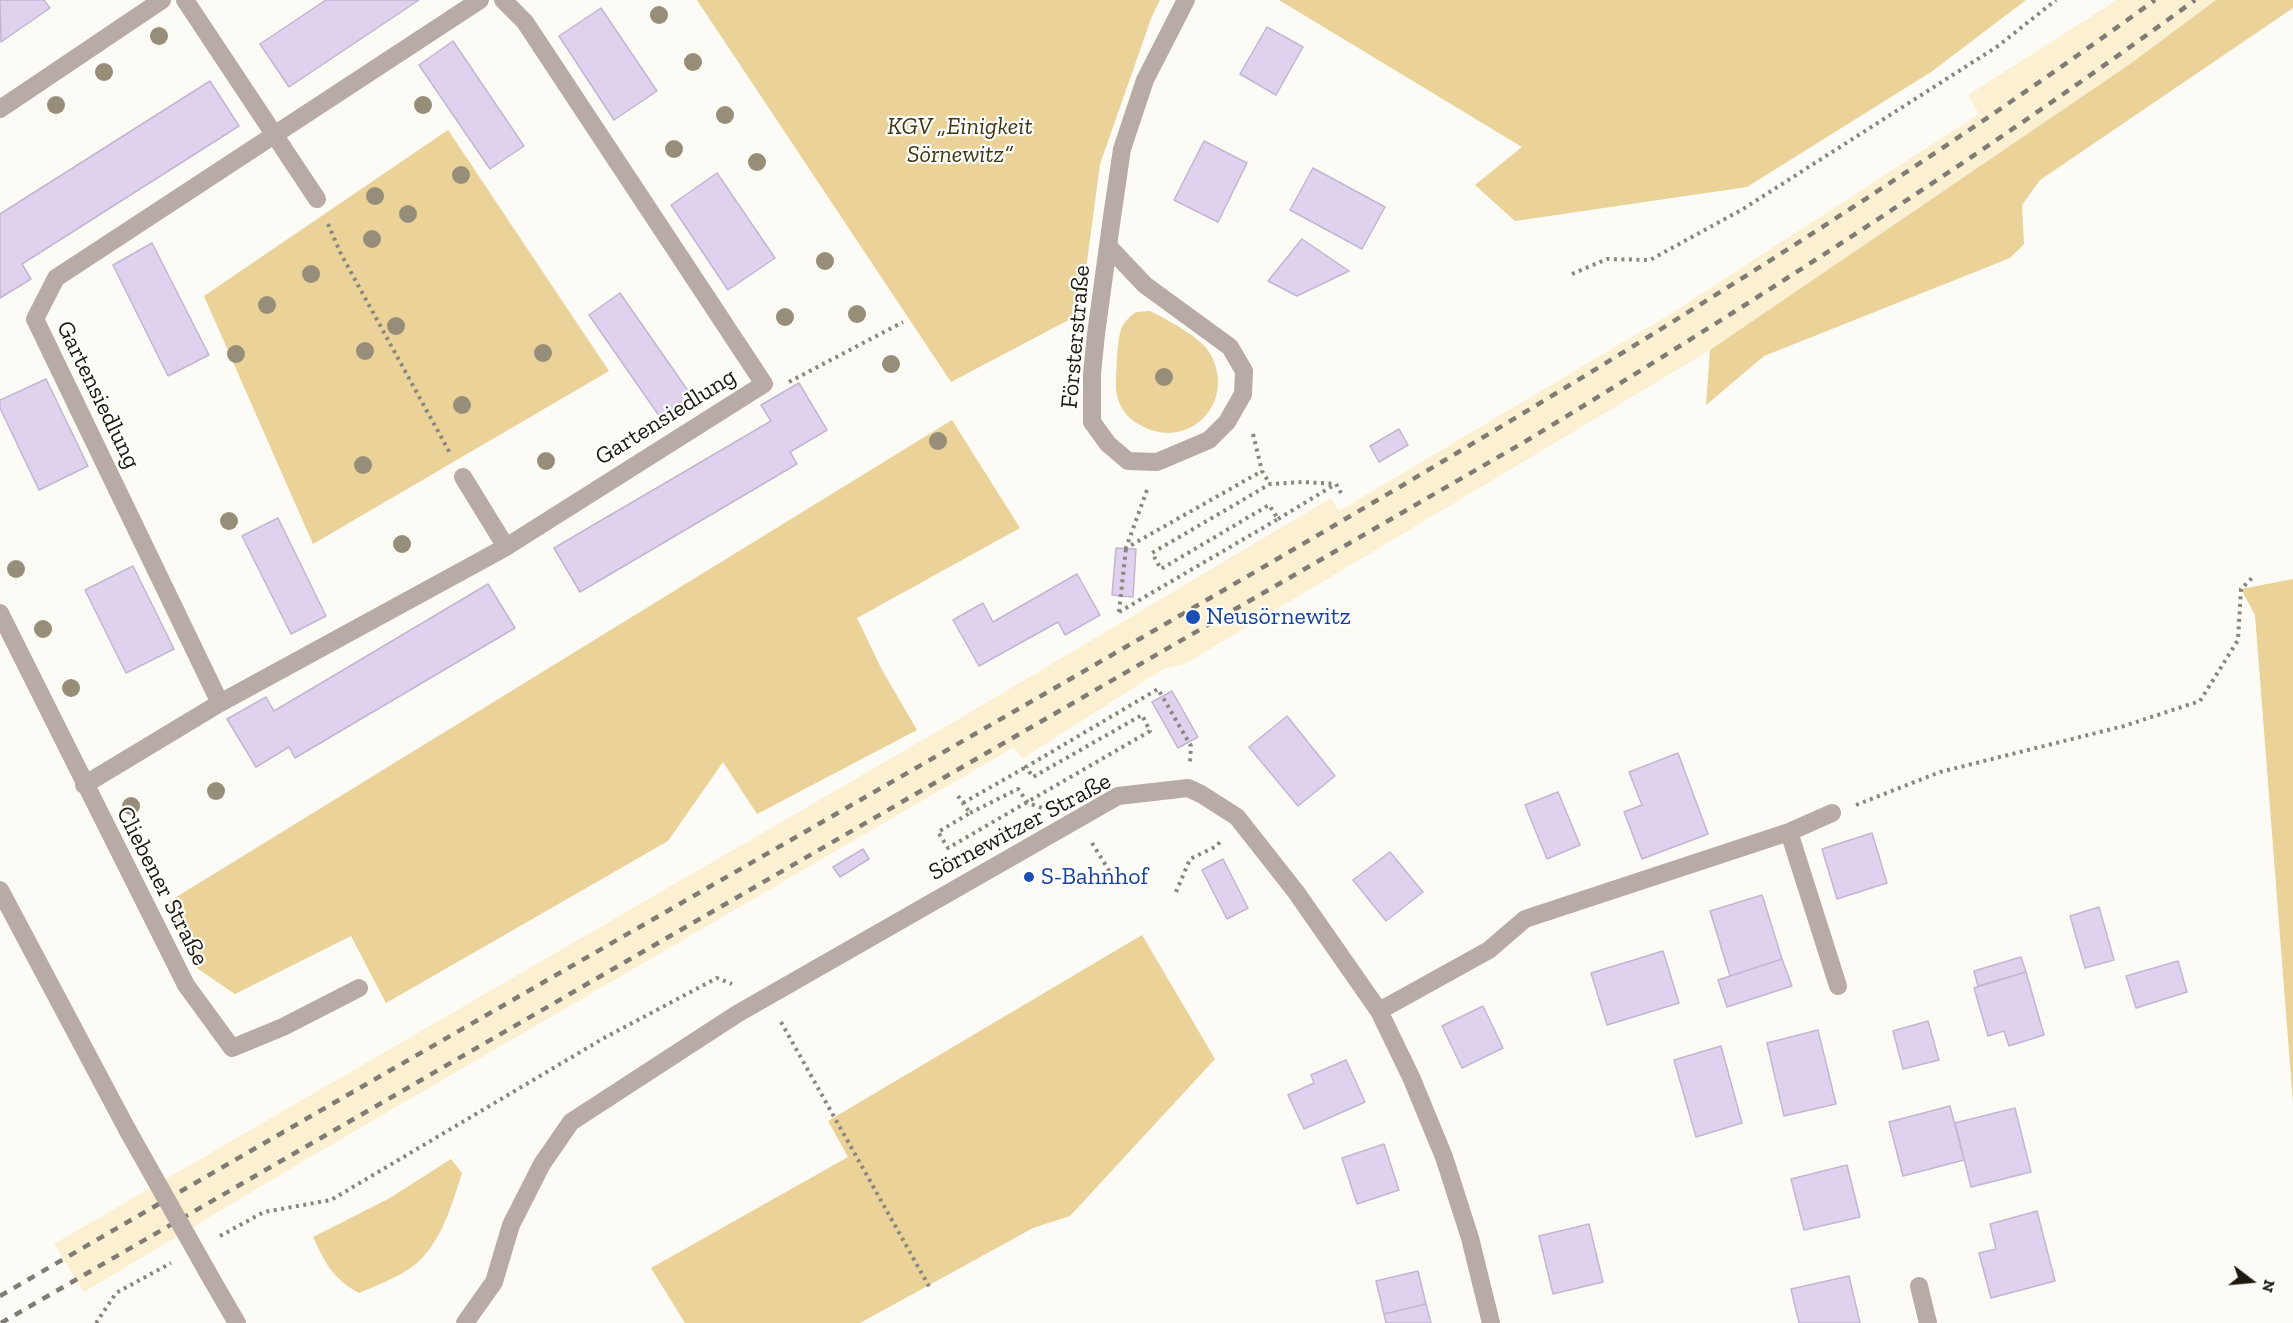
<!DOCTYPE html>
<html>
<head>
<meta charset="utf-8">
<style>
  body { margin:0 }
  #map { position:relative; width:2293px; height:1323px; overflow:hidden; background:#fdfbf5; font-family:"Zilla Slab",serif }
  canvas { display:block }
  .north { position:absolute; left:2221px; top:1251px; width:60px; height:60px; -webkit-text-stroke:4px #fff; paint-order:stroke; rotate:106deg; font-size:16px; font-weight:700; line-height:24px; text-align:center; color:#1d190e }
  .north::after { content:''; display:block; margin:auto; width:21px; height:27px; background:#1d190e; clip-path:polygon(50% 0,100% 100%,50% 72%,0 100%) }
</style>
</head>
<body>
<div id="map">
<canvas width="2293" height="1323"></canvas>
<div class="north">N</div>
</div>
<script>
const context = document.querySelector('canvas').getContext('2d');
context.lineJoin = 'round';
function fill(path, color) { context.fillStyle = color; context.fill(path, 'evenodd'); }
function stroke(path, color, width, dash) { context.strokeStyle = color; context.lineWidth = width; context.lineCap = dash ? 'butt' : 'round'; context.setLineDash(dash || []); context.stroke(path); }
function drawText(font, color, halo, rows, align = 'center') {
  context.font = font + ' "Zilla Slab",serif'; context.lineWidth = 4.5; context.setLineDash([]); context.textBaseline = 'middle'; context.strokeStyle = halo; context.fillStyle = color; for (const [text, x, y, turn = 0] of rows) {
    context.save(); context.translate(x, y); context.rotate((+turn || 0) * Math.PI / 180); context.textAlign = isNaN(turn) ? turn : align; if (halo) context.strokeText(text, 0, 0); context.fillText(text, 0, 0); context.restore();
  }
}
fill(new Path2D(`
  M2117,0h99l-86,64 -420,286 -525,314 -22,5 -141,90 -8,-12 -707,412 -223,133 -30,-48 910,-528 367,-218 8,13 325,-193 315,-204 -11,-19z`), '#fcf0d3');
fill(new Path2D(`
  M697,0h463l-8,16 -52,148 -20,150 -129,68z
  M1279,0h747l-95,72 -184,115 -232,34 -40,-36 47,-38z
  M2216,0h77v8l-253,172 -18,25 2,39 -14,14 -246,98 -58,49 4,-55 420,-286z
  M448,130l161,241 -296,173 -109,-248z
  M1150,311c16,8 46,24 57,38 35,51 -20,108 -72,73 -15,-10 -20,-26 -19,-43 1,-13 1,-44 7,-54 3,-5 9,-10 13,-13z
  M952,420l68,108 -163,90 25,52 35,60 -160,84 -34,-52 -55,79 -282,162 -35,-67 -116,58 -37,-25 -33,-65z
  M2293,579v524l-38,-488 -14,-26z
  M1142,935l73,124 -145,157 -37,12 -173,95h-175l-34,-55 197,-111 -20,-36z
  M451,1159l11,14c-9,28 -18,61 -39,84 -15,17 -43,27 -64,36 -27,-15 -33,-29 -46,-56l77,-39z`), '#ead298');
const building = new Path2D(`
  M0,0h44l6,8 -49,34z
  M326,0h93l-130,87 -29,-43z
  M601,8l56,83 -43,29 -55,-84z
  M1267,27l36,20 -27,48 -36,-21z
  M453,41l71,105 -34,23 -71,-104z
  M210,81l29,45 -217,138 9,15 -31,19v-84z
  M1204,141l43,22 -29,59 -44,-22z
  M1313,168l72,39 -23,42 -72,-39z
  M717,173l58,85 -47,32 -57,-85z
  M1302,239l47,32 -52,25 -29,-15z
  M152,243l57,112 -41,21 -55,-111z
  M620,293l71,102 -31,22 -71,-102z
  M46,379l42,87 -49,24 -39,-82v-8z
  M799,383l28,47 -37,22 7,12 -217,128 -26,-44 217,-127 -10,-16z
  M1399,429l9,16 -29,17 -9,-16z
  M278,518l48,98 -35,18 -49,-98z
  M1116,548l20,1 -3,48 -21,-2z
  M133,566l41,83 -48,24 -41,-83z
  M1077,574l23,41 -35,20 -7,-13 -79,44 -26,-46 30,-17 10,19z
  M488,584l27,44 -220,130 -6,-11 -33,20 -29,-48 39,-22 8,14z
  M1172,691l26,46 -20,11 -26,-46z
  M1287,716l48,60 -37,30 -49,-59z
  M1678,753l30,81 -66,25 -18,-47 18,-7 -13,-33z
  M1558,792l22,53 -33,14 -22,-54z
  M1872,833l15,50 -50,16 -15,-50z
  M863,849l6,10 -29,18 -7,-10z
  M1390,852l33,40 -37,29 -33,-41z
  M1223,859l25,49 -21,11 -25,-49z
  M1762,895l20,64 -52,17 -20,-65z
  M2099,907l15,53 -29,8 -15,-52z
  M1663,951l16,52 -72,22 -16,-52z
  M2021,957l5,15 -48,14 -4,-15z
  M1782,959l10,27 -65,21 -9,-27z
  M2178,961l9,31 -51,16 -10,-32z
  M2026,972l18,63 -35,11 -5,-15 -16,5 -14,-48z
  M1483,1006l20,42 -41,20 -20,-42z
  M1928,1021l11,39 -36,9 -10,-38z
  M1818,1030l18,74 -52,12 -17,-73z
  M1721,1046l21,77 -46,14 -22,-77z
  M1346,1060l19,42 -61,27 -16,-34 26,-12 -3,-8z
  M1950,1106l14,54 -61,16 -14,-54z
  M2015,1108l16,64 -60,15 -16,-64z
  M1384,1144l15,46 -42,14 -15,-46z
  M1847,1165l13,52 -56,13 -13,-51z
  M2037,1211l18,70 -64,17 -12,-45 17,-4 -6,-25z
  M1589,1224l14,58 -50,12 -14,-58z
  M1418,1271l8,33 -42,10 -8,-33z
  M1849,1276l11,47h-61l-8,-34z
  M1426,1304l5,19h-45l-2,-9z`);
fill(building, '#ded2ee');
stroke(building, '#c2b6d2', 1.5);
stroke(new Path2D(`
  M328,224l13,30 110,201
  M1572,274l35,-15 43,1 93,-51 255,-163 58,-46
  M789,382l114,-60
  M1253,434l9,37 8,13
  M1336,484l5,9
  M1147,490l-21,58 136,-77
  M1278,519l56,-34
  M1119,612l159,-93 -9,-14 -108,64 -9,-16 118,-69 33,-2 33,2
  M1119,612l7,-64
  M958,796l12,17 -32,19 10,16 202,-117 -8,-16 -109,62 -7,-10 132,-78 33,57 -1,16
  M963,803l63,-36
  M1856,805l84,-33 184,-46 76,-25 38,-61 3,-51 12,-12
  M970,813l48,-24 10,14 14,5
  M1092,843l26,42
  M1176,892l14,-33 27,-13 4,-6
  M781,1022l149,266
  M220,1236l44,-24 67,-12 273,-162 113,-60 15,6
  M96,1323l20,-30 55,-30`), '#8a877e', 4, [3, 4.5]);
stroke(new Path2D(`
  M185,0l132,199
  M0,109l162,-109
  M1108,246l37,39 85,62 14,24 -1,23 -16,28 -18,18 -52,22 -29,-1 -20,-17 -16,-22v-48l4,-40 16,-117 10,-68 23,-69 41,-80
  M463,477l43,70
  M0,613l186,372 46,63 51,-21 76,-39
  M220,703l-185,-384 21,-41 424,-278
  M84,785l136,-82 286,-156 258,-163 -239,-362 -22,-22
  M1789,832l43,-19
  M0,890l128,241
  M1379,1011l110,-61 36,-31 264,-87 49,154
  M212,1280l25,43
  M1919,1286l9,37
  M465,1323l29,-41 17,-57 31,-61 29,-42 166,-108 381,-218 70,-8 13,6 36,23 59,75 83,119 32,66 33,80 26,81 21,85`), '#b8aaa4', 18);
stroke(new Path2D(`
  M0,1296c372,-216 745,-429 1117,-644 354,-205 707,-412 1038,-652
  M1,1323l1525,-882c228,-139 453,-283 669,-441`), '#7f7c73', 4.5, [8, 8]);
stroke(new Path2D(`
  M128,1131l84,149`), '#b8aaa4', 18);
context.fillStyle = '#968e78';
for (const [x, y] of [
  [659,15],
  [159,36],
  [693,62],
  [104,72],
  [56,105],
  [423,105],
  [725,115],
  [674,149],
  [757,162],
  [461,175],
  [375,196],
  [408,214],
  [372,239],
  [825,261],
  [311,274],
  [267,305],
  [857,314],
  [785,317],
  [396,326],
  [365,351],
  [543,353],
  [236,354],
  [891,364],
  [1164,377],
  [462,405],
  [938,441],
  [546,461],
  [363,465],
  [229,521],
  [402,544],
  [16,569],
  [43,629],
  [71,688],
  [216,791],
  [131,806]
]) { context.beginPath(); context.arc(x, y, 9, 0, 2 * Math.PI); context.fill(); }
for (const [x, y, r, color] of [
  [1193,617,8,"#1a4fb4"],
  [1029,877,6,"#1a4fb4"]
]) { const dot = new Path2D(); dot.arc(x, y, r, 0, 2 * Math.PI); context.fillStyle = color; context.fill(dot); stroke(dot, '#fff', 2); }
drawText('italic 24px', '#423512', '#fff', [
  ["KGV „Einigkeit",960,127],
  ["Sörnewitz“",960,155]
]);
drawText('24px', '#1d190e', '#fff', [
  ["Försterstraße",1076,337,-85],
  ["Gartensiedlung",98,395,64],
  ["Gartensiedlung",666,417,-32],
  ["Sörnewitzer Straße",1020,827,-28],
  ["Cliebener Straße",162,886,63]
]);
drawText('24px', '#164399', '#fff', [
  ["Neusörnewitz",1206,617],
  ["S-Bahnhof",1041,877]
], 'left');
</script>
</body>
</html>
